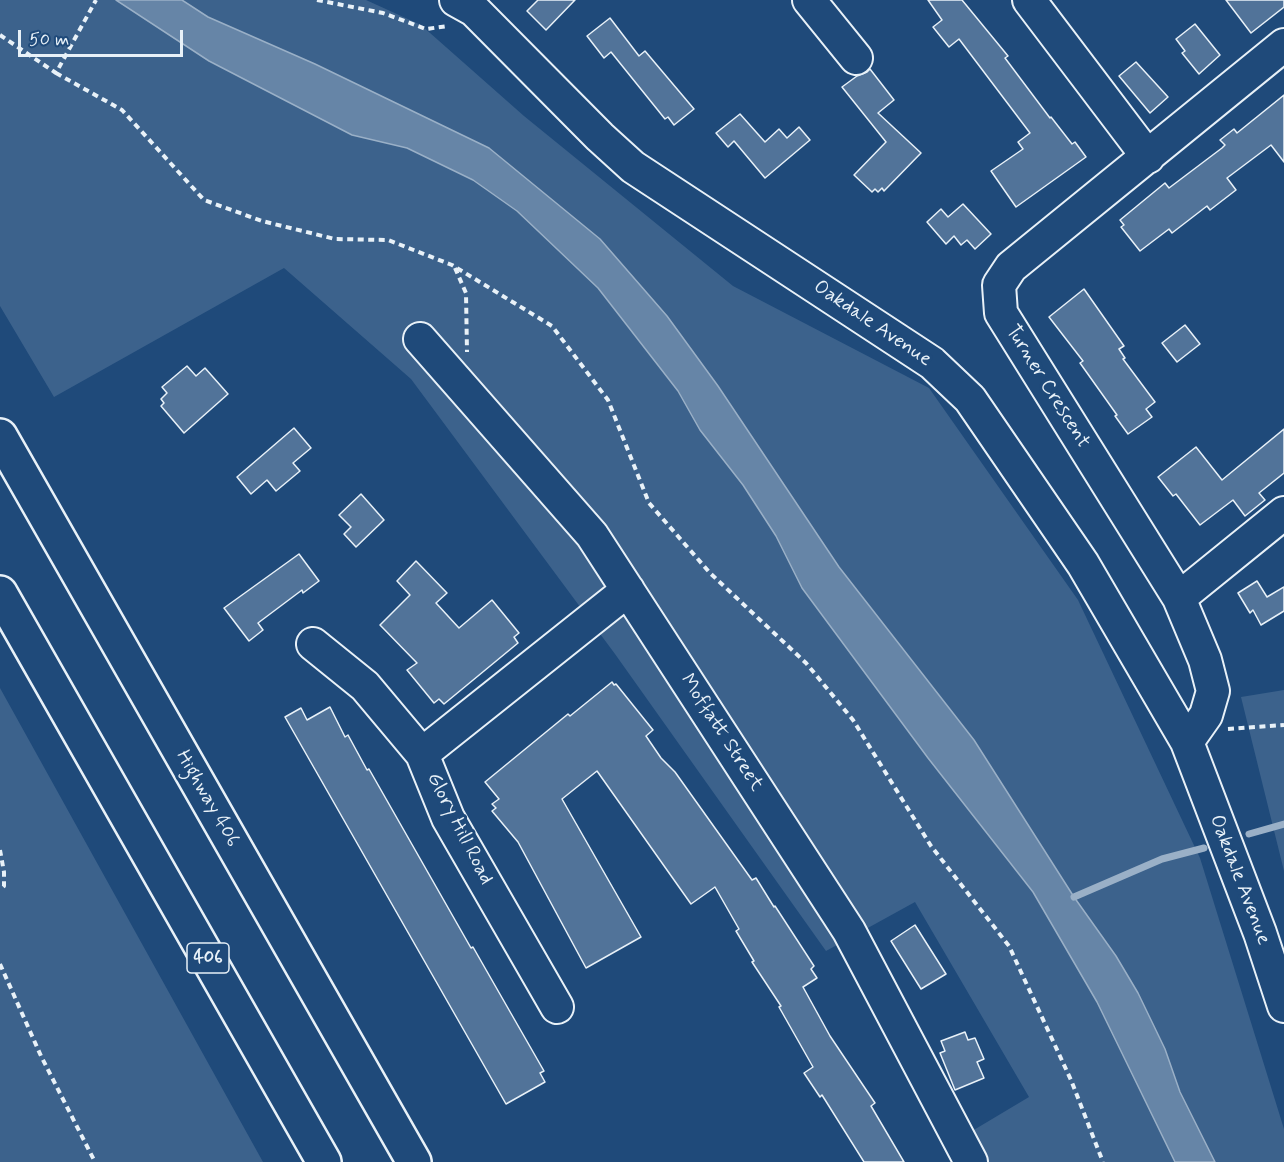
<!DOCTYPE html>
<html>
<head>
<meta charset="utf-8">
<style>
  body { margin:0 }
  #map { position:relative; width:1284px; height:1162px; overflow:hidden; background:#1f4a7a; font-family:Mynerve,sans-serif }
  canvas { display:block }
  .scale { position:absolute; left:18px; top:30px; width:165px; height:27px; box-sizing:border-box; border:3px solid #e8f1f8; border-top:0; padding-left:8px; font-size:18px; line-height:21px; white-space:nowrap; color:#e8f1f8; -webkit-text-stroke:4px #1f4a7a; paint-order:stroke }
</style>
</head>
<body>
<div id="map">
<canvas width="1284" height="1162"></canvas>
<div class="scale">50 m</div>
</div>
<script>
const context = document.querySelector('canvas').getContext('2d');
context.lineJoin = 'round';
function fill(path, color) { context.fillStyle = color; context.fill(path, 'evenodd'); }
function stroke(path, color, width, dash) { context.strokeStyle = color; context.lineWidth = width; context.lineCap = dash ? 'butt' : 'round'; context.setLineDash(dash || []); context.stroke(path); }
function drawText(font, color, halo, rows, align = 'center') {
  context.font = font + ' Mynerve,sans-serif'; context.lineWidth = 6; context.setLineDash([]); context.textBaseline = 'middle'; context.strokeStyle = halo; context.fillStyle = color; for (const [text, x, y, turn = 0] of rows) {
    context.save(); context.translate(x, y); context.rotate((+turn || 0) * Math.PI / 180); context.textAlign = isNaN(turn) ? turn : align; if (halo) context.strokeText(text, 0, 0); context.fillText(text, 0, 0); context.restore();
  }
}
fill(new Path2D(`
  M0,0h366l55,25 103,91 209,170 196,102 149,212 122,258 84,271v33h-307l-15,-25 67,-40 -114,-195 -89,49 -211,-297 -204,-275 -127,-111 -230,129 -54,-91z
  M0,688l263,474h-263z
  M1284,690v181l-43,-174z`), '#3c628c');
const water = new Path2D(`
  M116,0h66l26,17 107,47 174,84 111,91 67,77 51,70 121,181 135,173 100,157 42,59 22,37 27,56 15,43 35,70h-40l-78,-160 -64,-110 -105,-134 -126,-170 -26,-52 -33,-51 -43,-55 -22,-39 -80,-103 -81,-77 -44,-31 -66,-32 -55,-13 -143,-74z`);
fill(water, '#6685a7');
stroke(water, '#9ab0c7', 1.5);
stroke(new Path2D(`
  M1249,834l35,-10
  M1074,897l88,-38 42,-11`), '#9ab0c7', 7);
const building = new Path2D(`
  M538,0h37l-29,30 -19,-19z
  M928,0h34l46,56 -3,2 45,60 1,-1 21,27 3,-2 11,15 -70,50 -25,-36 32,-22 -5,-7 12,-9 -71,-94 -10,8 -16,-20 9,-7z
  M1226,0h58v7l-33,26z
  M610,18l29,38 6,-5 49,58 -20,16 -6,-8 -3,2 -54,-67 -7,6 -17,-22z
  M1195,24l25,31 -21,19 -17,-21 3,-2 -9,-12z
  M1136,62l32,35 -18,16 -31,-37z
  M870,69l24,31 -16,13 43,40 -37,38 -2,-3 -4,4 -3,-3 -3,3 -18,-17 32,-33 -44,-55 15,-11 10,-4z
  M1284,95v67l-13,-17 -44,33 9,12 -26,20 -3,-4 -35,27 -3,-4 -29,22 -19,-24 3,-2 -4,-5 45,-37 4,5 53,-40 3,-3 -5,-5 14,-11 3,4z
  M740,114l25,28 14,-13 8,9 12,-11 11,13 -45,38 -31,-37 -6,6 -12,-14z
  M963,204l28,30 -16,15 -8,-9 -6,5 -7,-9 -8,8 -19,-22 14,-13 7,8z
  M1084,289l40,57 -5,3 6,9 -2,1 32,43 -9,7 6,8 -24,17 -13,-18 2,-1 -37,-52 3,-2 -34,-44z
  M1185,325l15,19 -23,18 -15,-19z
  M187,366l9,10 9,-8 23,26 -44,39 -23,-27 3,-3 -3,-4 6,-6 -5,-6z
  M294,428l17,20 -18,15 7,8 -24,20 -9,-11 -16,14 -14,-17z
  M1284,429v44l-25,20 6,7 -20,16 -12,-16 -33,25 -24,-31 -3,2 -15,-19 38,-30 26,33z
  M361,494l23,26 -28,27 -12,-13 7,-7 -12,-12z
  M299,554l20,27 -16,12 -1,-3 -44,33 5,7 -14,11 -25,-33z
  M416,561l31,32 -11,10 23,25 33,-28 27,33 -5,4 4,6 -74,61 -5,-5 -5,4 -27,-33 10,-7 -37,-38 30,-30 -13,-14z
  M1257,581l10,16 17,-10v24l-23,14 -8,-15 -3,3 -12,-20z
  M612,682l2,3 2,-1 37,46 -7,6 15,22 14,14 77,108 4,-2 18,29 1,-1 39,60 -3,3 6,9 -14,9 27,49 45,67 -4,3 33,56h-40l-42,-67 -2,2 -16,-24 9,-6 -34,-60 2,-1 -29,-44 2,-1 -18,-30 3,-2 -24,-42 -24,17 -94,-133 -35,28 79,138 -55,31 -68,-126 -26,-31 4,-3 -4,-4 7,-5 -14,-17 83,-68 2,2z
  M330,707l15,30 3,-2 19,35 2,-1 102,179 2,-1 16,28 55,96 -4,2 5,9 -39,22 -221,-387 16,-9 6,12z
  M915,925l31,49 -25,15 -30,-48z
  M965,1032l3,8 7,-2 9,21 -7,3 7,16 -29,12 -15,-37 5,-2 -4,-10z`);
fill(building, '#517399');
stroke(building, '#e8f1f8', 1.5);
const minor = new Path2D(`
  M456,0l18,10 126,127 33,30 299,196 38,36 113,165 104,178 73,191 24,73
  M809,0l47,58
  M1029,0l119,157
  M420,339l172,196 257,396 122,231
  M1179,598l105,-85
  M313,644l52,42 57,68 26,64 109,189
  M1187,742l19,-27 7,-24 -8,-31 -26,-62 -178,-285 -2,-28 12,-18 273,-222
  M422,754l206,-164`);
const highway = new Path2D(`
  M0,436l414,726
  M0,593l324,569`);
stroke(minor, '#e8f1f8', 36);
stroke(highway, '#e8f1f8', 38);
stroke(new Path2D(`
  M317,0l66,13 43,16 22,-3
  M0,35l56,38 40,-73
  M56,73l66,37 82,90 58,21 73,18 53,1 64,25 100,61 56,74 41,103 61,70 96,90 47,57 78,126 78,100 62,134 32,82
  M455,268l11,25 1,59
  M1228,729l56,-4
  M0,850l4,22v14l-4,4
  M0,964l41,92 54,106`), '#e8f1f8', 4, [6, 4.5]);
stroke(minor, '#1f4a7a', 32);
stroke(highway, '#1f4a7a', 33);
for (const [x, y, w] of [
  [208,958,42]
]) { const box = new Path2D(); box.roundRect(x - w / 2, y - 15, w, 30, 4.5); context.fillStyle = '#1f4a7a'; context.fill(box); stroke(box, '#e8f1f8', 1.5); }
drawText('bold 18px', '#e8f1f8', null, [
  ["406",208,958]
]);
drawText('20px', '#e8f1f8', '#1f4a7a', [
  ["Oakdale Avenue",872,324,34],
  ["Turner Crescent",1047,387,58],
  ["Moffatt Street",721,733,57],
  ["Highway 406",207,799,60],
  ["Glory Hill Road",459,829,63],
  ["Oakdale Avenue",1239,880,69]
]);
</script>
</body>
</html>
